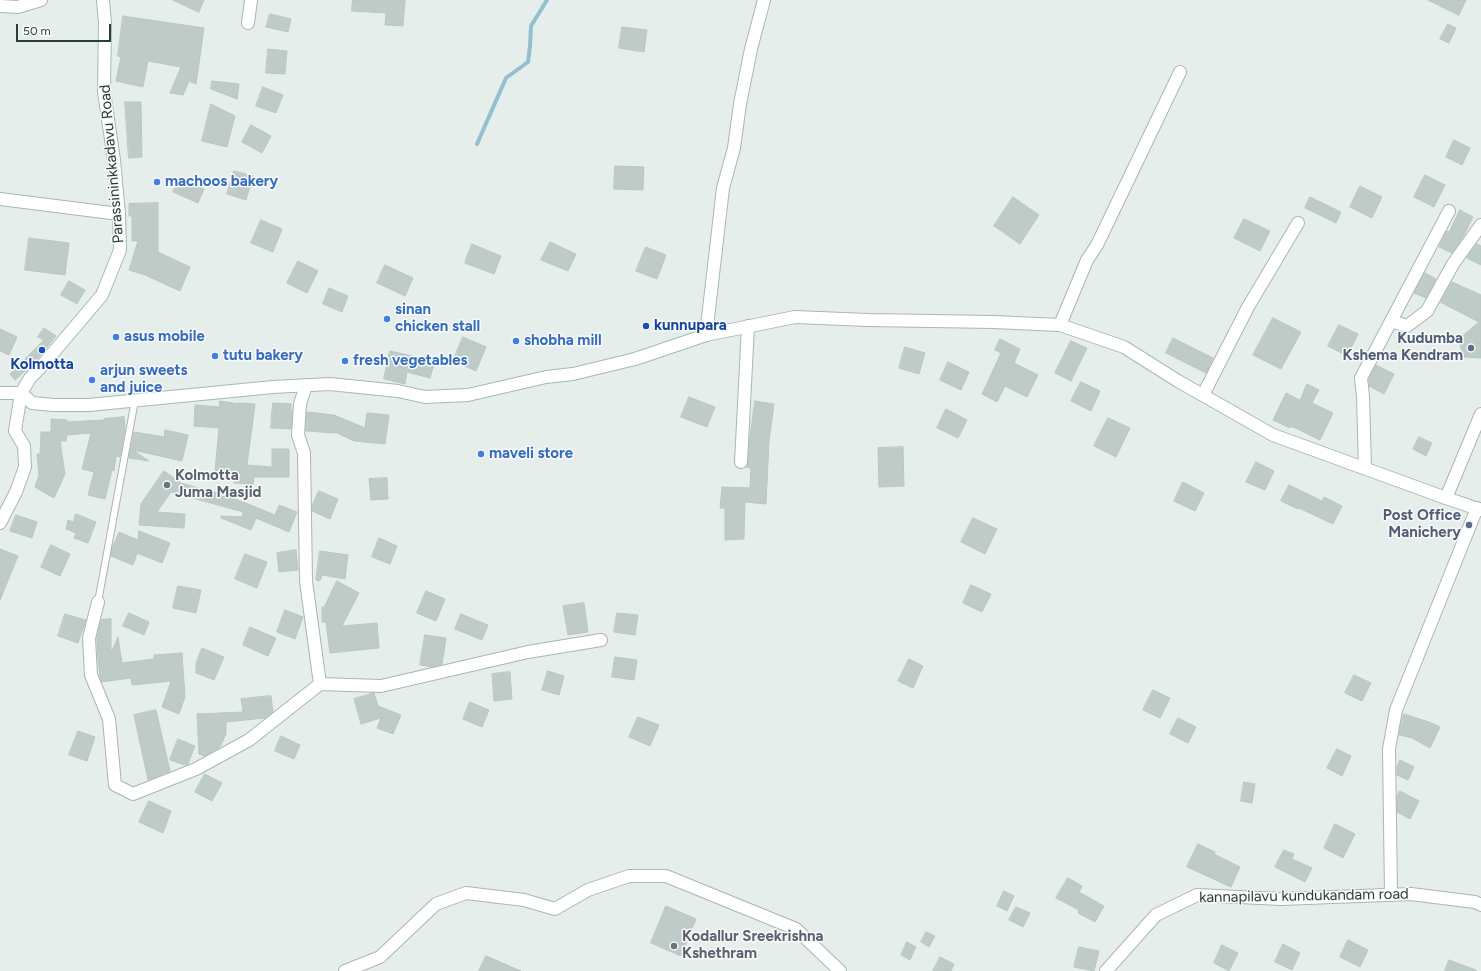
<!DOCTYPE html>
<html>
<head>
<meta charset="utf-8">
<style>
  body { margin:0 }
  #map { position:relative; width:1481px; height:971px; overflow:hidden; background:#e6eeeb; font-family:Figtree,sans-serif }
  canvas { display:block }
  .scale { position:absolute; left:16px; top:24px; width:95px; height:18px; box-sizing:border-box; border:2px solid #263f3b; border-top:0; padding-left:5px; font-size:12px; line-height:14px; white-space:nowrap; color:#263f3b; -webkit-text-stroke:3px #f7faf9; paint-order:stroke }
</style>
</head>
<body>
<div id="map">
<canvas width="1481" height="971"></canvas>
<div class="scale">50 m</div>
</div>
<script>
const context = document.querySelector('canvas').getContext('2d');
context.lineJoin = 'round';
function stroke(path, color, width, dash) { context.strokeStyle = color; context.lineWidth = width; context.lineCap = dash ? 'butt' : 'round'; context.setLineDash(dash || []); context.stroke(path); }
function fill(path, color) { context.fillStyle = color; context.fill(path, 'evenodd'); }
function drawText(font, color, halo, rows, align = 'center') {
  context.font = font + ' Figtree,sans-serif'; context.lineWidth = 3; context.setLineDash([]); context.textBaseline = 'middle'; context.strokeStyle = halo; context.fillStyle = color; for (const [text, x, y, turn = 0] of rows) {
    context.save(); context.translate(x, y); context.rotate((+turn || 0) * Math.PI / 180); context.textAlign = isNaN(turn) ? turn : align; if (halo) context.strokeText(text, 0, 0); context.fillText(text, 0, 0); context.restore();
  }
}
stroke(new Path2D(`
  M477,144l29,-66 22,-16 2,-16 1,-20 16,-26`), '#93bfce', 4);
const building = new Path2D(`
  M173,0h31l-5,12z
  M353,0h52l-2,26 -18,-1 1,-12 -34,-2z
  M1428,0h38l-7,15z
  M270,14l21,5 -3,13 -22,-5z
  M123,16l81,12 -8,56 -7,-3 -6,14 -13,-2 11,-26 -33,-6 -5,26 -27,-6 5,-24 -3,-1z
  M1448,24l8,4 -7,15 -9,-4z
  M622,27l25,3 -3,22 -25,-4z
  M268,49l19,2 -2,23 -19,-1z
  M212,81l27,3 -2,15 -26,-10z
  M263,87l20,8 -7,18 -20,-7z
  M125,102h16l1,55 -13,1z
  M211,104l24,12 -8,31 -25,-6z
  M251,125l20,11 -9,17 -20,-11z
  M1454,140l16,8 -8,17 -16,-8z
  M615,166l29,1 -1,23 -29,-1z
  M234,171l19,5 -7,24 -19,-6z
  M1425,175l20,10 -11,22 -20,-10z
  M179,178l25,11 -6,14 -25,-11z
  M1360,186l22,11 -10,21 -22,-11z
  M1013,197l26,18 -19,29 -26,-18z
  M1310,197l31,15 -5,11 -31,-15z
  M158,203v49l32,15 -10,24 -35,-16 -16,-5 9,-29h-6v-25h-3v-12z
  M1460,210l13,7 -10,20 -11,16 -13,-6 8,-16 2,1z
  M1244,219l26,12 -10,20 -26,-13z
  M261,220l21,9 -9,23 -22,-9z
  M29,238l40,5 -4,32 -40,-5z
  M550,242l26,12 -8,17 -27,-11z
  M472,244l29,12 -7,18 -29,-11z
  M1477,244l4,2v19l-14,-7z
  M646,247l20,8 -9,24 -21,-8z
  M298,261l20,10 -11,22 -20,-10z
  M385,265l28,13 -8,18 -28,-13z
  M1425,273l11,6 -10,19 -12,-5z
  M69,281l16,9 -8,14 -16,-9z
  M1452,282l29,13v63l-18,-1 -4,-18 20,-17 -39,-20z
  M329,288l19,8 -6,16 -19,-8z
  M1273,318l28,14 -20,37 -28,-14z
  M1339,325l19,9 -11,22 -19,-10z
  M44,328l12,8 -21,26 -20,18 -5,-6 34,-34 -6,-3z
  M0,329l17,8 -8,18 -9,-4z
  M463,337l23,10 -10,24 -23,-10z
  M1173,338l40,20 -7,15 -40,-20z
  M1000,339l20,10 -6,14 24,12 -11,22 -22,-11 -8,16 -15,-8 19,-41 -6,-3z
  M1071,341l16,7 -16,33 -16,-8z
  M905,347l20,6 -6,21 -20,-6z
  M390,351l45,10 -5,17 -23,-6 -2,12 -21,-5z
  M948,362l21,10 -8,18 -21,-10z
  M1376,365l18,9 -10,20 -15,-8v-7z
  M1081,382l19,9 -9,20 -20,-10z
  M1307,384l12,6 -7,13 21,10 -13,27 -29,-14 -1,2 -17,-8 13,-27 14,7z
  M689,397l26,10 -8,20 -26,-10z
  M220,401l19,3v-1l16,1 -8,61 25,2v-18h17v28h-35l-1,7 -19,-1v-10l-19,-2 4,-43 -25,-2 1,-21 24,2z
  M755,401l19,3 -5,37 -3,63 -21,-2 -1,37 -19,1v-32h-5l2,-21 28,1 1,-20 -5,-1 2,-5 2,-25z
  M273,403l18,1v7h1l-1,18 -20,-1z
  M946,409l21,11 -9,18 -21,-10z
  M307,412l27,3 31,13 2,-15 22,2 -4,29 -31,-3 -17,-8 -31,-2z
  M124,417l1,11 -5,29 -4,-1 -2,15 -2,-1 -7,29 -17,-4 6,-23 -12,-3 9,-36 -24,2 -1,6h-6l5,33 -11,24 -19,-11 4,-12 -2,-21h3l1,-22h10v-13l16,1v2l37,-2v-1z
  M1108,418l22,10 -14,29 -22,-11z
  M165,430l23,5 -6,26 -49,-11 16,11 -20,-3 5,-26 30,5z
  M1419,437l13,6 -6,13 -13,-7z
  M903,447l1,39 -25,1 -1,-39z
  M1256,462l18,9 -9,19 -19,-8z
  M164,471l17,12 27,8 13,2 54,22 4,-10 18,7 -8,20 -33,-14 -5,12 -30,-12v-2l21,1 1,-5 -72,-20 -14,20 28,2 -1,14 -45,-3 2,-21z
  M387,478l1,21 -17,1 -2,-21z
  M1183,482l21,11 -9,18 -21,-10z
  M1289,485l33,16 2,-4 18,9 -9,18 -34,-16 -1,1 -17,-8z
  M319,491l19,8 -8,20 -18,-8v-5z
  M76,514l20,8 -8,21 -14,-5 2,-5 -10,-4 2,-9 5,2z
  M16,515l21,7 -5,16 -22,-7z
  M973,518l24,11 -12,25 -24,-12z
  M139,531l31,12 -8,20 -25,-10 -4,12 -22,-9 1,-8 7,-16 19,8z
  M379,538l18,8 -7,18 -18,-7z
  M51,545l19,9 -10,22 -19,-9z
  M0,549l18,7 -18,44z
  M296,550l2,20 -19,2 -2,-19z
  M320,551l28,4 -3,24 -23,-4 -2,6 -4,-1z
  M245,554l22,8 -10,26 -22,-9z
  M337,581l22,12 -17,33 35,-3 2,25 -49,5 -4,-31h-4v-15h2z
  M971,585l20,9 -9,18 -19,-9z
  M178,586l23,4 -5,23 -23,-5z
  M426,591l19,8 -9,22 -19,-8z
  M584,603l4,29 -20,3 -5,-29z
  M285,610l18,7 -8,22 -18,-7z
  M129,613l20,9 -5,13 -21,-9z
  M617,613l21,2 -3,20 -21,-3z
  M65,614l21,6 -8,23 -20,-7z
  M461,614l27,11 -6,15 -27,-11z
  M111,619v34l7,-16 4,26 32,-4v-4l28,-2 3,44 -6,17 -17,-7 9,-26 -39,4 -1,-7 -29,4 -2,-5 -2,-18 -1,-21 4,-18z
  M250,627l26,11 -8,18 -25,-11z
  M425,635l21,3 -4,26 -10,3 -12,-2z
  M202,648l22,9 -10,23 -18,-7v-9z
  M615,657l22,3 -3,20 -22,-3z
  M909,659l14,7 -10,22 -15,-7z
  M548,671l16,5 -5,19 -17,-5z
  M510,672l2,27 -18,2 -2,-27z
  M1354,675l17,8 -9,18 -17,-8z
  M1153,690l17,8 -10,20 -17,-8z
  M374,693l4,13 23,9 -8,19 -16,-6 4,-10 -20,6 -7,-25z
  M271,696l2,16 -8,6 -39,4v12l-6,13 -16,9 -5,-2 -2,-40 46,-2 -2,-13z
  M470,702l19,8 -7,17 -19,-8z
  M156,710l14,61 -22,9 -14,-65z
  M1404,714l25,8 11,5 -10,21 -18,-10 -13,-3z
  M638,717l21,8 -9,21 -21,-9z
  M1178,718l18,9 -8,16 -18,-9z
  M78,731l17,6 -8,24 -18,-6z
  M281,736l19,9 -6,14 -19,-8z
  M178,739l17,7 -7,18 -3,1 -15,-5z
  M1337,749l14,7 -9,20 -15,-8z
  M1400,760l14,7 -6,13 -11,-5v-8z
  M205,774l17,9 -10,18 -17,-9z
  M1244,782l11,2 -3,19 -11,-2z
  M1400,791l19,10 -9,18 -13,-7v-16z
  M149,801l22,10 -8,22 -24,-11z
  M1335,824l20,10 -12,24 -19,-10z
  M1198,844l17,8 -1,2 26,13 -9,20 -44,-20z
  M1284,850l10,4 -2,5 20,9 -7,14 -30,-15z
  M1068,878l14,8 -3,6 25,14 -9,16 -17,-9 1,-3 -23,-12z
  M1004,891l10,5 -7,15 -10,-5z
  M666,906l30,13 -15,37 -30,-13z
  M1016,907l14,6 -7,14 -14,-7z
  M926,932l9,4 -6,11 -8,-5z
  M1348,940l20,10 -8,17 -20,-10z
  M907,942l9,5 -6,13 -9,-5z
  M1283,944l17,9 -8,17 -17,-8z
  M1222,945l16,8 -9,18 -15,-8z
  M1079,947l20,4 -5,20 -20,-4z
  M486,956l35,15h-42z
  M940,957l14,7 -3,7h-18z
  M1449,960l27,10v1h-31z`);
fill(building, '#becbc7');
stroke(building, '#b9c7c3', 1);
const service = new Path2D(`
  M98,602l37,-202`);
const minor = new Path2D(`
  M0,6l18,1 23,-7
  M248,23l3,-23
  M0,199l119,15
  M1391,321l16,5 20,-15 26,-47 28,-39
  M1060,325l27,-65 10,-15 83,-173
  M706,335l17,-147 11,-40 6,-44 11,-55 13,-49
  M1203,395l45,-88 50,-84
  M741,462l7,-136
  M1365,468l-2,-72 -2,-18 88,-167
  M1446,498l35,-84
  M0,523l16,-31 9,-25 -1,-21 -9,-15 6,-38
  M98,602l-9,36 2,37 18,44 6,66 18,9 63,-25 53,-29 71,-56 -14,-103 -2,-128 -6,-18 2,-31 6,-19
  M320,684l61,2 147,-34 73,-12
  M1391,895l-2,-146 7,-39 81,-202`);
const tertiary = new Path2D(`
  M345,971l35,-14 56,-53 30,-11 58,7 31,9 33,-19 41,-14h37l130,53 44,42
  M1106,971l50,-56 41,-20 84,4 130,-5 64,8 6,3`);
const secondary = new Path2D(`
  M0,393h21l9,-15 11,-11 61,-72 18,-45 -1,-36 -5,-54 -10,-68 1,-69 -2,-23
  M21,393l11,10 21,2h36l184,-18 57,-3 68,7 27,6 43,-2 78,-18 27,-3 62,-15 71,-24 89,-18 73,3 126,2 66,3 64,22 54,34 95,54 173,63 35,12`);
stroke(service, '#a9b6b3', 8);
stroke(minor, '#a9b6b3', 14);
stroke(tertiary, '#a9b6b3', 14);
stroke(secondary, '#a5b9b4', 14);
stroke(service, '#fff', 6);
stroke(minor, '#fff', 12);
stroke(tertiary, '#fff', 12);
stroke(secondary, '#fff', 12);
for (const [x, y, r, color] of [
  [157,182,4,"#3f7fe0"],
  [387,319,4,"#3f7fe0"],
  [646,326,4,"#1a4fb4"],
  [116,337,4,"#3f7fe0"],
  [516,341,4,"#3f7fe0"],
  [1471,348,4,"#5c6f8a"],
  [42,350,4,"#1a4fb4"],
  [215,356,4,"#3f7fe0"],
  [345,361,4,"#3f7fe0"],
  [92,380,4,"#3f7fe0"],
  [481,454,4,"#3f7fe0"],
  [167,485,4,"#6b7280"],
  [1469,525,4,"#5c6f8a"],
  [674,946,4,"#6b7280"]
]) { const dot = new Path2D(); dot.arc(x, y, r, 0, 2 * Math.PI); context.fillStyle = color; context.fill(dot); stroke(dot, '#f7faf9', 1.5); }
drawText('15px', '#263f3b', '#f7faf9', [
  ["Parassininkkadavu Road",112,164,-95],
  ["kannapilavu kundukandam road",1304,896,-1]
]);
drawText('bold 15px', '#366cbe', '#f7faf9', [
  ["machoos bakery",165,182],
  ["sinan",395,310],
  ["chicken stall",395,327],
  ["asus mobile",124,337],
  ["shobha mill",524,341],
  ["tutu bakery",223,356],
  ["fresh vegetables",353,361],
  ["arjun sweets",100,371],
  ["and juice",100,388],
  ["maveli store",489,454]
], 'left');
drawText('bold 15px', '#164399', '#f7faf9', [
  ["kunnupara",654,326],
  ["Kolmotta",42,365,"center"]
], 'left');
drawText('bold 15px', '#4e5e75', '#f7faf9', [
  ["Kudumba",1463,339],
  ["Kshema Kendram",1463,356],
  ["Post Office",1461,516],
  ["Manichery",1461,533]
], 'right');
drawText('bold 15px', '#5b616d', '#f7faf9', [
  ["Kolmotta",175,476],
  ["Juma Masjid",175,493],
  ["Kodallur Sreekrishna",682,937],
  ["Kshethram",682,954]
], 'left');
</script>
</body>
</html>
